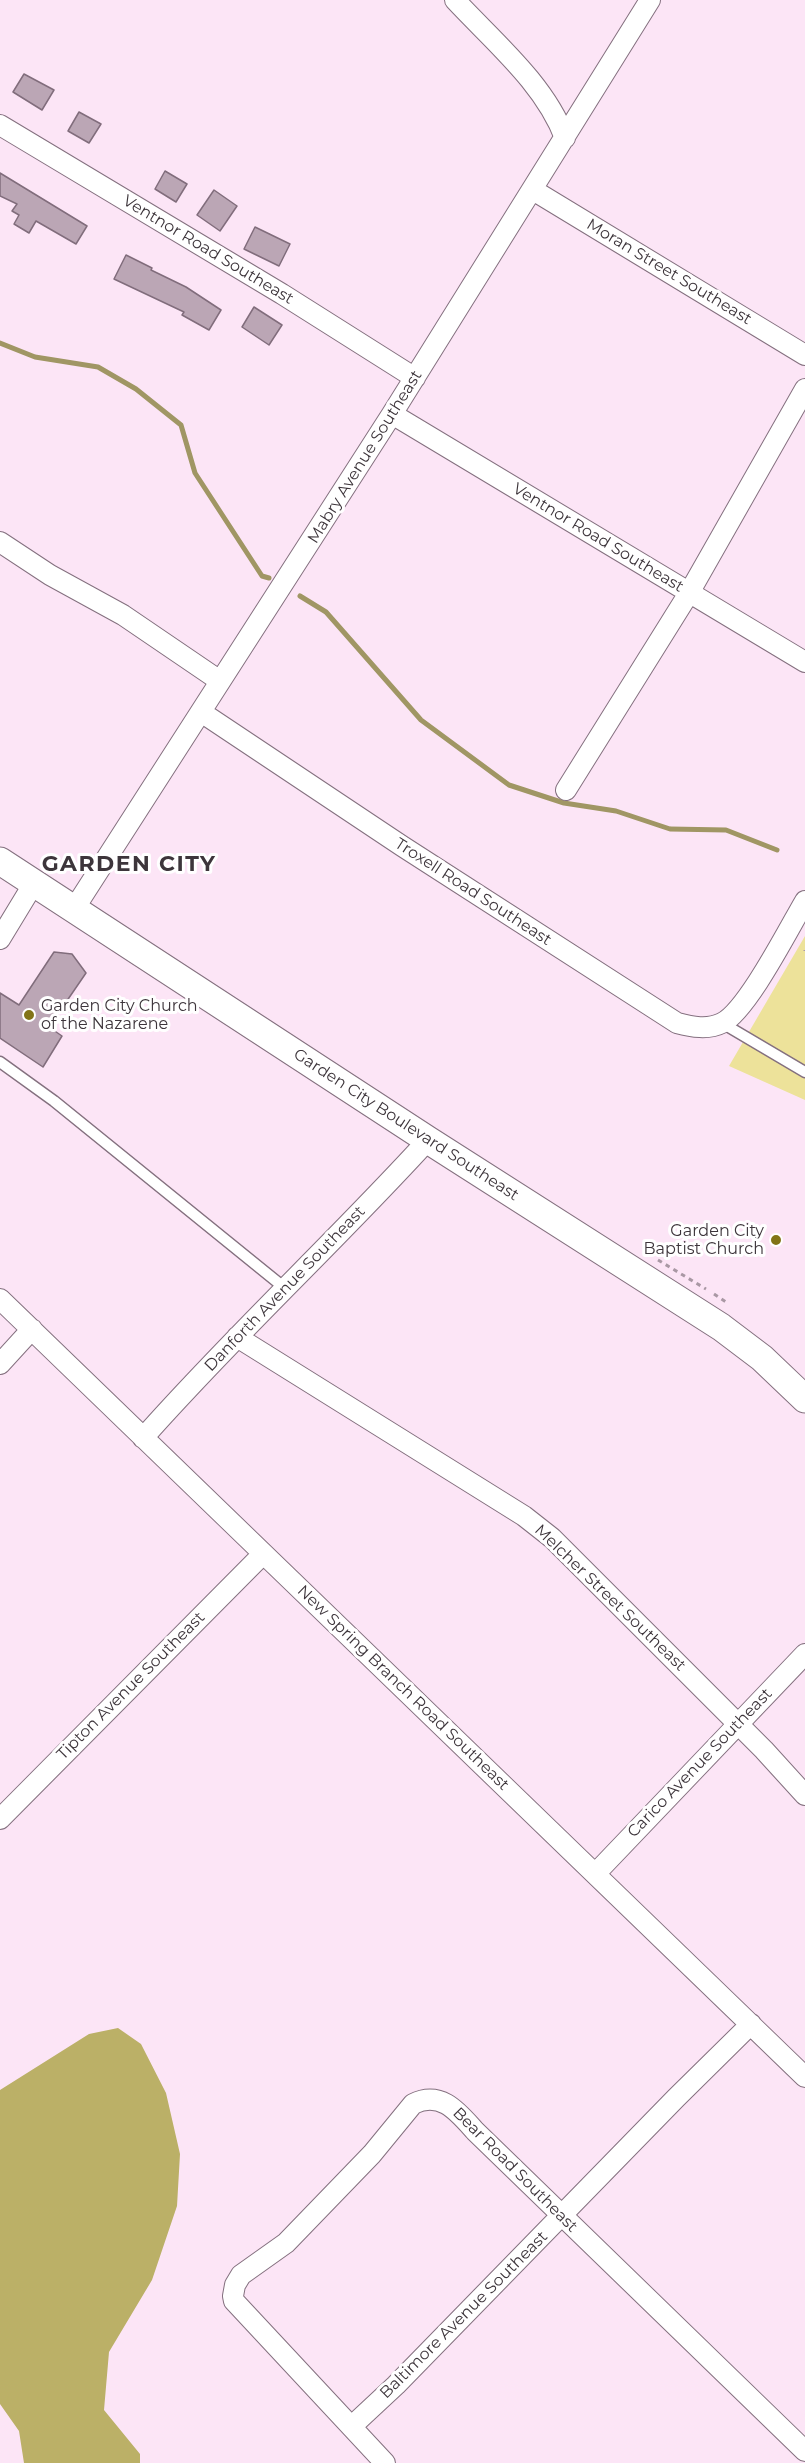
<!DOCTYPE html>
<html>
<head>
<meta charset="utf-8">
<style>
  body { margin:0 }
  canvas { display:block; background:#fce5f6 }
</style>
</head>
<body>
<canvas width="805" height="2463"></canvas>
<script>
const context = document.querySelector('canvas').getContext('2d');
context.lineJoin = 'round';
function fill(path, color) { context.fillStyle = color; context.fill(path, 'evenodd'); }
function stroke(path, color, width, dash) { context.strokeStyle = color; context.lineWidth = width; context.lineCap = dash ? 'butt' : 'round'; context.setLineDash(dash || []); context.stroke(path); }
function drawText(font, color, halo, rows, align = 'center') {
  context.font = font + ' Montserrat,sans-serif'; context.lineWidth = 6; context.setLineDash([]); context.textBaseline = 'middle'; context.strokeStyle = halo; context.fillStyle = color; for (const [text, x, y, turn = 0] of rows) {
    context.save(); context.translate(x, y); context.rotate((+turn || 0) * Math.PI / 180); context.textAlign = isNaN(turn) ? turn : align; if (halo) context.strokeText(text, 0, 0); context.fillText(text, 0, 0); context.restore();
  }
}
fill(new Path2D(`
  M805,936v164l-76,-34z`), '#ede29a');
fill(new Path2D(`
  M118,2028l23,16 25,49 14,61 -3,52 -25,74 -43,72 -5,58 36,44v9h-116l-5,-32 -19,-27v-314l89,-56z`), '#bbb067');
stroke(new Path2D(`
  M0,343l35,14 63,10 38,22 45,36 14,48 67,103 7,2
  M300,596l26,16 95,108 88,65 55,18 52,8 54,18 56,1 51,20`), '#a09664', 5);
const building = new Path2D(`
  M24,74l30,16 -12,20 -29,-18z
  M79,112l22,12 -12,19 -21,-12z
  M165,171l22,13 -11,18 -21,-13z
  M0,173l87,53 -11,18 -40,-23 -7,12 -15,-9 5,-9 -7,-4 5,-7 -17,-8z
  M214,190l23,16 -17,25 -23,-16z
  M255,227l35,17 -11,22 -35,-17z
  M126,255l26,13 -1,2 35,17 35,23 -12,20 -27,-15 2,-3 -70,-33z
  M254,307l28,18 -13,20 -27,-18z
  M54,952l18,2 14,19 -37,54 13,9 -19,31 -43,-29v-45l19,12z`);
fill(building, '#bba6b5');
stroke(building, '#816d7c', 1.5);
const lane = new Path2D(`
  M722,1023l83,49
  M0,1062l54,39 232,188`);
const street = new Path2D(`
  M455,0c39,42 90,84 110,138
  M0,125l282,169 133,84
  M533,190l272,165
  M392,414l413,248
  M0,542l50,33 73,40 97,66
  M201,712l201,134 275,177c15,4 31,7 45,0 25,-12 67,-95 83,-122
  M566,790l123,-197 116,-204
  M74,909l318,-495 258,-414
  M0,939l34,-56
  M0,1299l805,778
  M237,1337l287,179 28,22 212,212 41,45
  M0,1364l32,-35
  M143,1438c91,-103 192,-196 285,-298
  M0,1819l263,-265
  M596,1873l209,-219
  M352,2426l44,-41 280,-287 75,-74
  M385,2463l-151,-162 -1,-5 2,-11 6,-10 45,-32 86,-89 41,-50c28,-14 45,8 62,27l330,320`);
const secondary = new Path2D(`
  M0,861l428,279 293,187 41,31 43,41`);
stroke(lane, '#84707f', 13);
stroke(street, '#84707f', 22);
stroke(secondary, '#84707f', 29);
stroke(new Path2D(`
  M805,951v-1
  M658,1260l48,29
  M714,1294l12,8`), '#a998a4', 3, [4.5, 4.5]);
stroke(lane, '#fff', 10);
stroke(street, '#fff', 20);
stroke(secondary, '#fff', 27);
for (const [x, y, r, color] of [
  [29,1015,6,"#827417"],
  [776,1240,6,"#827417"]
]) { const dot = new Path2D(); dot.arc(x, y, r, 0, 2 * Math.PI); context.fillStyle = color; context.fill(dot); stroke(dot, '#fff', 2); }
drawText('16px', '#3d353b', '#fff', [
  ["Ventnor Road Southeast",208,250,31],
  ["Moran Street Southeast",669,272,31],
  ["Mabry Avenue Southeast",365,457,-58],
  ["Ventnor Road Southeast",598,538,31],
  ["Troxell Road Southeast",473,892,33],
  ["Garden City Boulevard Southeast",406,1125,33],
  ["Danforth Avenue Southeast",285,1289,-46],
  ["Melcher Street Southeast",610,1598,44],
  ["Tipton Avenue Southeast",131,1686,-45],
  ["New Spring Branch Road Southeast",403,1688,44],
  ["Carico Avenue Southeast",700,1763,-46],
  ["Bear Road Southeast",515,2170,45],
  ["Baltimore Avenue Southeast",464,2315,-45]
]);
drawText('16px', '#3d353b', '#fff', [
  ["Garden City Church",41,1006],
  ["of the Nazarene",41,1024],
  ["Garden City",764,1231,"right"],
  ["Baptist Church",764,1249,"right"]
], 'left');
context.letterSpacing = '1.5px';
drawText('bold 22px', '#3d353b', '#fff', [
  ["GARDEN CITY",129,865]
]);
context.letterSpacing = '0px';
</script>
</body>
</html>
